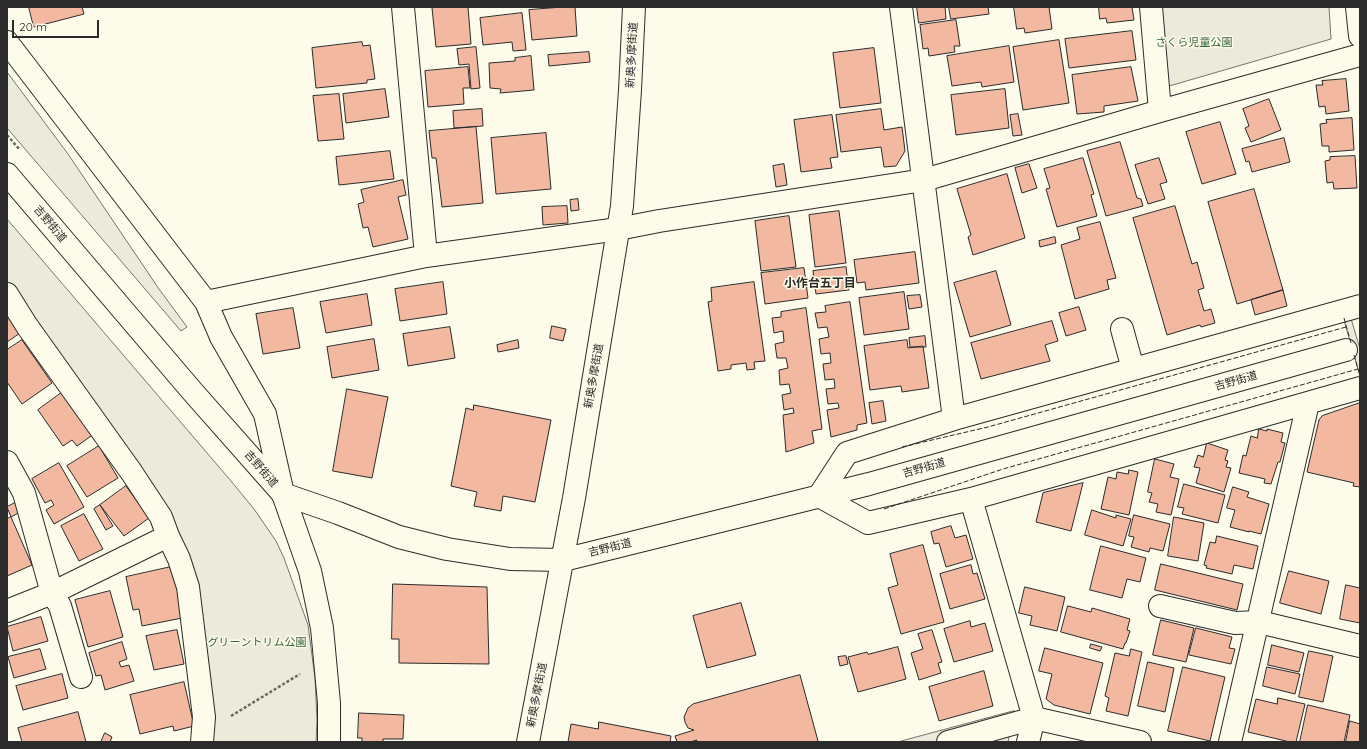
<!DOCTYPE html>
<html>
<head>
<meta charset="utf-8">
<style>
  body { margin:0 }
  #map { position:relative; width:1367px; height:749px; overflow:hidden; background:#fdfbea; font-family:Quicksand,sans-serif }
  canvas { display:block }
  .frame { position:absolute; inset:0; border:8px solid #2b2b2b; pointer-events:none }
  .scale { position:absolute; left:12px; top:20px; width:87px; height:18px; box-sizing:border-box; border:2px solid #2b2b2b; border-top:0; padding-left:5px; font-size:12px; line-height:14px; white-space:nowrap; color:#2b2b2b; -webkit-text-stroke:3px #fdfbea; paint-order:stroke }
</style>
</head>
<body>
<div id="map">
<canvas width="1367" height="749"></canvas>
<div class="frame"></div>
<div class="scale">20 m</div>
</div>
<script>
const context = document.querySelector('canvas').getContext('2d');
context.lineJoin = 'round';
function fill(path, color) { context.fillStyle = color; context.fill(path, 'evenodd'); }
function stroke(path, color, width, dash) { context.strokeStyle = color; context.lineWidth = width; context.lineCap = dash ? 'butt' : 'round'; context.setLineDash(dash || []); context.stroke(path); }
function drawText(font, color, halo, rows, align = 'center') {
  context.font = font + ' Quicksand,"Noto Sans JP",sans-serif'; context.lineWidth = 3; context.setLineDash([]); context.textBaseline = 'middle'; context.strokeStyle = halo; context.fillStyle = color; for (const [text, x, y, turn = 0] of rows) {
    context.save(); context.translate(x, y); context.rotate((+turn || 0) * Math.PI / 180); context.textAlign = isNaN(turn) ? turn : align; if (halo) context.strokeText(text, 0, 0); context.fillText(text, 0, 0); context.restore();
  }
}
const green = new Path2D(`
  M1155,7h174l2,32 -172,50z
  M7,72l61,82 91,135 28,38 -6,4 -174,-203z
  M7,219l224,262 23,28 22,32 8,17 24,67 7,53 2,42 -1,22h-105l-15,-156 -189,-305z
  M1350,315l10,34v27l-17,-59z
  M1014,711l-6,31h-110z`);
fill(green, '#ecebdb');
stroke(green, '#74746e', 1);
const building = new Path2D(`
  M29,7h53l2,7 -50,13z
  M447,7h21l3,37 -35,3 -4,-39z
  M563,7h12l2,29 -45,4 -3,-30z
  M917,7h28l1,12 -27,4z
  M949,7h39l1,7 -38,5z
  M1014,7h35l3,22 -27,4 -1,-5 -7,1z
  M1099,7h33l2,13 -27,3 -1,-5 -6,1z
  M522,13l4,37 -13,1 -1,-9 -29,3 -3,-27z
  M956,20l4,26h-6l1,6 -26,4 -1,-8 -5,1 -3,-24z
  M1132,31l4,29 -67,8 -4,-29z
  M1059,40l10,63 -46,7 -10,-63z
  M362,42l1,4 7,-1 5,34 -8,1v3l-51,5 -4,-40z
  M1009,46l5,36 -32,5 -1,-5 -29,4 -5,-30z
  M476,47l4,41 -9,1 -2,-25 -10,1 -2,-16z
  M874,48l7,55 -41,5 -7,-55z
  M589,52l1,10 -41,4 -1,-11z
  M531,56l3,34 -34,3 1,-4 -11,-1 -1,-25 26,-2v-3z
  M468,67l2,21h-7l1,16 -36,3 -3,-36z
  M1131,67l7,34 -34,5v6l-27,2 -5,-39z
  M1346,79l3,32 -23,3 -1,-8 -6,1 -3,-22h7l-1,-4z
  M385,89l4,28 -43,6 -3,-29z
  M1005,89l4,39 -53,7 -5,-40z
  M339,94l5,45 -26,2 -5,-45z
  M1269,99l12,31 -30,12 -6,-14 4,-2 -6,-17z
  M482,109l1,17 -29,2 -1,-17z
  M881,109l3,21 18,-3 3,24 -9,15 -12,1 -3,-20 -40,5 -5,-37z
  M1018,114l4,21 -9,1 -3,-21z
  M832,115l6,42 -8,1 2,10 -31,4 -7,-52z
  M1352,118l2,32 -25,2v-6h-7l-2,-22 7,-1 -1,-3z
  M1220,122l16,52 -34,10 -16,-52z
  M476,127l7,76 -41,4 -6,-49h-4l-3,-27z
  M546,133l5,56 -55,5 -5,-56z
  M1284,138l6,24 -38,10 -3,-11 -3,1 -4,-13z
  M1120,142l17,56 4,1 2,7 -37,10 -19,-65z
  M390,151l4,28 -55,6 -3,-28z
  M1355,156l2,32 -23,1 -1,-7 -6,1 -2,-22 5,-1v-3z
  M1083,158l11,36 -3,1 6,21 -40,11 -11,-38 4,-1 -6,-19z
  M1159,158l8,24 -7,2 5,15 -17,5 -13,-39z
  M784,164l3,21 -11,2 -3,-21z
  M1029,164l8,24 -15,5 -7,-25z
  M1007,174l18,64 -52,17 -5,-18 3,-2 -14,-46z
  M403,180l3,15 -8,2 10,42 -35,8 -5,-20 -5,1 -5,-24 6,-2 -3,-12z
  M1254,189l29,101 -46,14 -29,-102z
  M578,199l1,11 -8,1 -1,-11z
  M567,206l1,17 -25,2 -1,-18z
  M1175,206l17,58 5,-2 7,26 -6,2 6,21 7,-2 4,14 -14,4 -1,-2 -33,10 -34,-117z
  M839,211l7,52 -31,4 -6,-52z
  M789,216l7,51 -35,4 -6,-50z
  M1100,222l16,56 -9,2 2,9 -34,10 -14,-54 19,-6 -3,-11z
  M1055,237l1,6 -16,4 -1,-6z
  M915,252l4,31 -53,7 -1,-8 -8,1 -3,-23z
  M846,267l3,23 -33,4 -3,-23z
  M804,268l4,30 -43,6 -4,-31z
  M996,271l15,54 -41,12 -16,-54z
  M443,282l4,32 -47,7 -5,-32z
  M754,282l11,79 -11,1 1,7 -8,1 -1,-7 -15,2v4l-13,2 -10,-69 4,-1 -1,-13z
  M1283,290l4,16 -32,9 -4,-15z
  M904,292l5,37 -45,6 -5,-37z
  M367,294l5,31 -46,8 -6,-31z
  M920,295l2,12 -13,2 -2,-13z
  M850,302l17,121 -10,2v5l-26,7 -4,-27 12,-2 -1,-5 -10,1 -2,-15 9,-1 -1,-9 -9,1 -2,-16 8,-1 -1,-10 -9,1 -2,-15 10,-2 -2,-10 -9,1 -3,-15 11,-1 -1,-6z
  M1079,307l7,23 -20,6 -7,-23z
  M293,308l7,40 -37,6 -7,-40z
  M806,308l16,121 -10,2 2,12 -28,9 -3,-37 11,-2 -1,-5 -9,2 -2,-15 9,-2 -2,-9 -9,1 -1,-15 9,-2 -2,-10h-9l-2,-14 9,-2 -1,-11 -9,2 -2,-15 9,-1v-5z
  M11,313l12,18 -16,11v-26z
  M1052,321l6,20 -13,4 5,16 -69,18 -10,-36z
  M552,326l14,3 -3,12 -13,-3z
  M450,327l5,31 -47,8 -5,-32z
  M925,336l1,11h-16l-1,-9z
  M374,339l5,31 -47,8 -5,-31z
  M22,340l30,43 -30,21 -15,-22v-32z
  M518,340l1,8 -21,4 -1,-7z
  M907,340l1,8 15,-2 6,42 -27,4 -1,-6 -31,4 -6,-44z
  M347,389l41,8 -16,81 -39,-7z
  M64,391l30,43 -17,12 -5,-6 -9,6 -25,-36z
  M883,401l3,20 -14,3 -3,-21z
  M1360,403v84l-7,-1 1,-3 -47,-11 12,-52 3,-4z
  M474,405l77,15 -16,82 -32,-6 -2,15 -27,-5 3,-14 -26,-6 15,-78 7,2z
  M1259,429l8,2v-2l16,4 -2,9 4,1 -5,19h-2l-7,22 -7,-1 1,-4 -26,-6 4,-18 3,1 5,-20 6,2z
  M1207,443l21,7 -3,10 3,1 -2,6 5,1 -7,24 -28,-9 4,-15 -6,-1 4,-12 5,2z
  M99,446l19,32 -31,19 -20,-31z
  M1155,459l19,5 -4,13 9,2 -8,36 -15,-3 2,-8 -9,-2 3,-9 -4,-1z
  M59,463l25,44 -30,17 -8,-14 8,-5 -3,-5 -6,3 -13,-24z
  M1129,470l9,2 -9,43 -28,-6 7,-32 8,2 1,-7 11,2z
  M1083,483l-12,48 -35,-9 7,-29z
  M1184,484l41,11 -7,28 -36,-9 2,-6 -6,-1z
  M126,486l23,32 -25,18 -24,-31z
  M1233,487l16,5 -2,5 22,7 -8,30 -12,-3v1l-19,-5 5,-17 -8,-2z
  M17,502l5,9 -11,6 -4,-10z
  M100,505l13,21 -7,4 -12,-21z
  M1092,510l24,8v-3l15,4 -8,27 -38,-11z
  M84,514l19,35 -24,12 -18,-35z
  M1134,515l36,9 -7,27 -13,-3 -1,4 -18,-5 3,-10 -5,-1z
  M11,517l21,48 -25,11v-57z
  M1174,517l30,6 -6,38 -30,-5z
  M951,526l4,12 11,-3 7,24 -27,8 -7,-24 -5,1 -3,-12z
  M1217,536l41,10 -5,23 -19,-4 -2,9 -26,-6 1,-2 -3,-1 6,-23 5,1z
  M923,545l21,77 -43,12 -13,-46 10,-3 -8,-31z
  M1101,546l45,12 -6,24 -13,-3 -5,19 -32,-8z
  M1161,564l82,20 -6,26 -82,-20z
  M971,565l2,9 4,-1 8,26 -35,10 -10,-35z
  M171,567l7,18 4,33 -40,8 -3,-17 -6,1 -7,-33z
  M1289,571l40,10 -8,33 -41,-11z
  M393,584l94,3 2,77 -90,-1v-24h-7z
  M1346,585l14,3v35l-20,-4z
  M1025,587l40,10 -8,34 -27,-6 2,-9 -13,-3z
  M110,591l13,46 -35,10 -13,-47z
  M741,603l15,52 -49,13 -14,-52z
  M1068,606l23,6 1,-4 38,11 -3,11 3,1 -4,12h-1l-2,6 -62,-17z
  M41,617l7,24 -35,10 -6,-24z
  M1161,620l33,8 -8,34 -33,-7z
  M970,621l1,6 14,-4 8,28 -39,11 -10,-33z
  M1196,628l36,9 -3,11 6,1 -4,15 -42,-9z
  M177,630l7,34 -30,6 -8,-34z
  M932,630l10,32 -4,1 3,10 -22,7 -8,-27 12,-4 -5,-15z
  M122,642l5,17 -8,3 2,5 8,-2 5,16 -29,9 -4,-15 -5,1 -7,-23z
  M1091,644l11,3 -2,4 -10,-3z
  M1272,645l32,8 -5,19 -31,-7z
  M898,647l8,32 -48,13 -10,-35 19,-5 1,2z
  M1045,648l58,15 -13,51 -36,-9 -8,-6 6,-25 -13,-3z
  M40,649l6,20 -32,9 -6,-21z
  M1131,649l11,3 -14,64 -22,-5 3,-13 -4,-2 10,-43 14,3z
  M1309,651l24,5 -10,46 -24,-5z
  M846,656l2,8 -8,2 -2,-9z
  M1148,662l26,6 -9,44 -27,-6z
  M1183,667l42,10 -15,64 -42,-10z
  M1267,667l33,7 -5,20 -32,-8z
  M984,671l9,35 -54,15 -10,-34z
  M62,674l6,24 -45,12 -7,-24z
  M800,675l18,66 -2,1h-120l1,-2 -7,2h-13l-2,-6 19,-6 -6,-2 -3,-6 -1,-5 4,-9 5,-4z
  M184,682l10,44 -20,5 -1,-5 -33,8 -10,-39z
  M1278,698l27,6 -9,38h-6l-42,-10 8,-33 21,5z
  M1308,705l42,10 -6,27h-44z
  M78,712l8,30h-64l-4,-14z
  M359,713l45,2 -1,24h-20v3h-21v-4h-4z
  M1350,721l10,3v18h-14z
  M599,722l72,14 -1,6h-102l3,-18 27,5z
  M105,733l7,4 -2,5h-9z`);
fill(building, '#f2b8a0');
stroke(building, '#2b2b2b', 1);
const minor = new Path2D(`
  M403,7l23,249
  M901,7l53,412
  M1151,7l9,104
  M1357,7l3,29
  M7,42l199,260 15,35 44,77 18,80 27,77 12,57 7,75v39
  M7,294l20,32 105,147 29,44 7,19 11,23 9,28 16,130 -2,25
  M206,302l220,-46 192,-27 41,-8 265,-41 236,-69 200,-56
  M1360,306l-406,113 -107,34 -28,43 49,27 103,-24 389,-111
  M1122,329l11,40
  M7,462l17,31 28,100 8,13 21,71
  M971,499l63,219 -6,24
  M1160,606l75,17 24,-1 101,24
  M7,611l45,-18 116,-57
  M948,742l86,-24 106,24
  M1230,742l78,-339`);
const major = new Path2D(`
  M7,174l185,217 91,103 55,19 61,24 48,12 63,10 53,1 306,-76 477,-134
  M528,742l46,-244 48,-292 8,-116 4,-83`);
stroke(minor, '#2b2b2b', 24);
stroke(major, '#2b2b2b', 24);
stroke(new Path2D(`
  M7,135l13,15
  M231,716l69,-42`), '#6a6964', 2.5, [3, 2]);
stroke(minor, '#fdfbea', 22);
stroke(major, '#fdfbea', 22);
stroke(new Path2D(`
  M1344,318l7,25
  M1354,355l6,21
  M902,447l86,-20 358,-100
  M884,509l119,-40 355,-100`), '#2b2b2b', 1, [5, 2]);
drawText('11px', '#34623c', '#fdfbea', [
  ["さくら児童公園",1194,43],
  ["グリーントリム公園",257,643]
]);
drawText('11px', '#2b2b2b', '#fdfbea', [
  ["新奥多摩街道",632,55,-87],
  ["吉野街道",50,224,50],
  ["新奥多摩街道",594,376,-80],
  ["吉野街道",1236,381,-16],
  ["吉野街道",924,468,-16],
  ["吉野街道",261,469,49],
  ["吉野街道",610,548,-14],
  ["新奥多摩街道",537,695,-79]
]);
drawText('bold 12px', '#2b2b2b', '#fdfbea', [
  ["小作台五丁目",820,283]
]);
</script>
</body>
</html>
